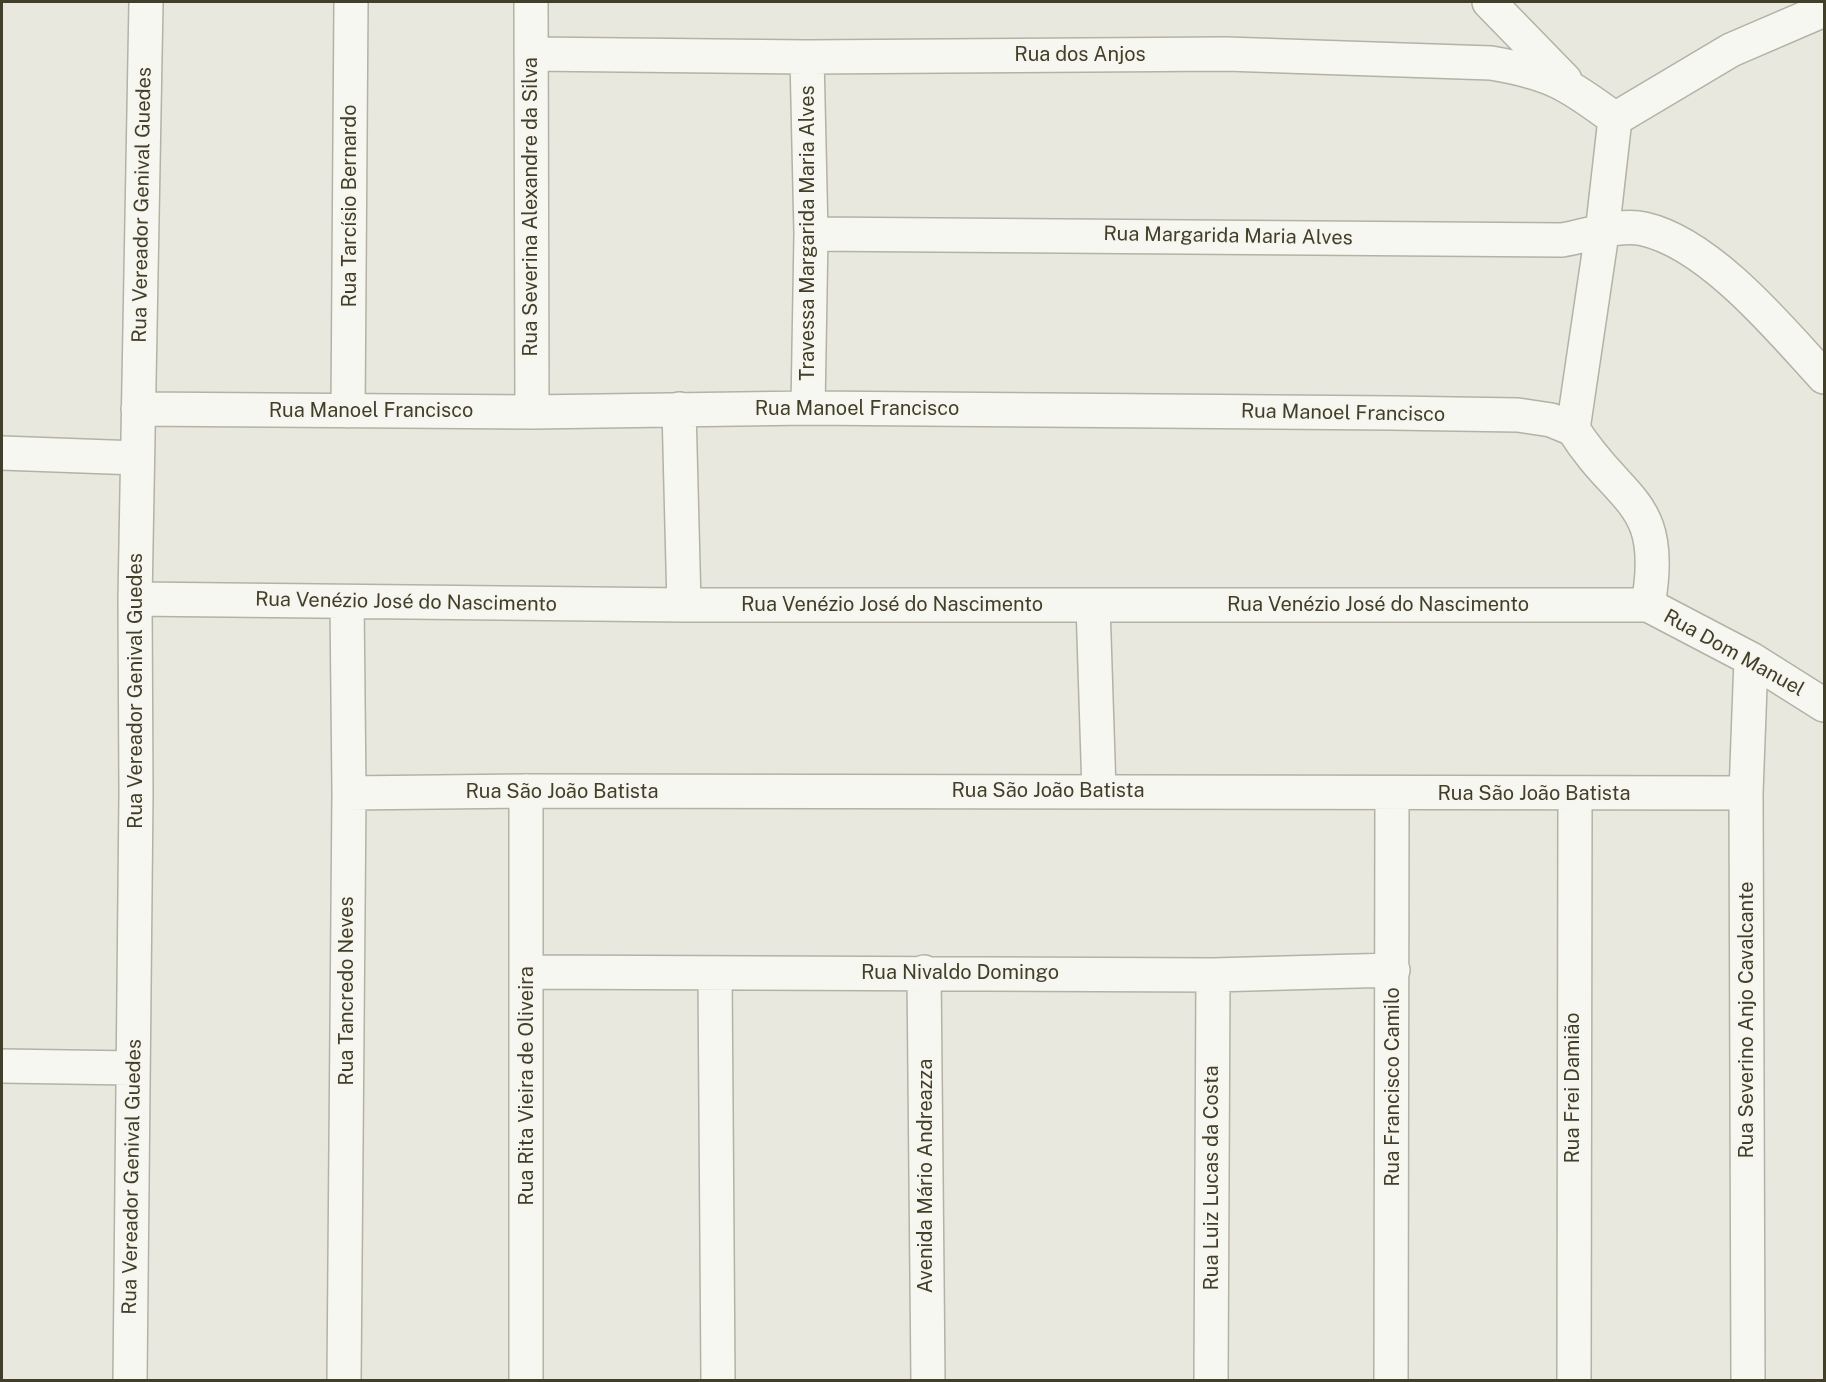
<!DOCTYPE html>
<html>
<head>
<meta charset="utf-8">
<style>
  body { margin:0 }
  #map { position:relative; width:1826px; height:1382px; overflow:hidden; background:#e9e8df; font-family:"Public Sans",sans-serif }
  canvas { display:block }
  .frame { position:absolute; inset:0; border:3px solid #413f27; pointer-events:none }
</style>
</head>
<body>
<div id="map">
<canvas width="1826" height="1382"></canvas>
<div class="frame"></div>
</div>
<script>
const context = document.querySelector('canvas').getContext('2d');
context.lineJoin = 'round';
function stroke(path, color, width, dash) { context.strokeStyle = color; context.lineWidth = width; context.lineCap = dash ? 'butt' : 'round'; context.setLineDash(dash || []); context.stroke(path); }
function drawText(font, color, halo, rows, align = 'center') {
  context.font = font + ' "Public Sans",sans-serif'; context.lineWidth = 4.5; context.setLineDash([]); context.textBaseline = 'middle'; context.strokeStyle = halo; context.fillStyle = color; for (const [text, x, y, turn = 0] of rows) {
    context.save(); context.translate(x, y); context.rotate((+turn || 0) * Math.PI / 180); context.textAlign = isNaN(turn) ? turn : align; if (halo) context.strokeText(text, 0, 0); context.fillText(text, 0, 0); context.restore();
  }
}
const minor = new Path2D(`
  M531,2l1,410
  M1489,2l76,78
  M531,54l276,3 419,-3 265,9c59,10 76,20 124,56
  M807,57l4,177 -3,174
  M1615,119l-13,114 -29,196c47,75 94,70 75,176
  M1615,119l116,-69 93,-40
  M811,234l751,6c25,-4 58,-17 82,-11 66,15 136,100 180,148
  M138,409l394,3 276,-4 584,5 126,2 33,5 22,9
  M679,409l5,196
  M348,411l3,-409
  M2,453l135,5
  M135,599l549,6h964l103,54 73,46
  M1093,605l6,186
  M349,793l177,-2 1220,2
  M527,972l686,3 180,-5
  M924,972l4,408
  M715,973l3,407
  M2,1066l131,2
  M130,1380l6,-586 -1,-195 11,-597
  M344,1380l5,-587 -2,-191
  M526,1380v-589
  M1211,1380l2,-405
  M1391,1380l1,-587
  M1574,1380l1,-585
  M1748,1380l-2,-587 5,-134`);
stroke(minor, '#b3b2a4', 36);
stroke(minor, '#f7f7f2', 33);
drawText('20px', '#413f27', '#f6f5ef', [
  ["Rua dos Anjos",1080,55],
  ["Rua Vereador Genival Guedes",142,205,-89],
  ["Rua Tarcísio Bernardo",350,206,-90],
  ["Rua Severina Alexandre da Silva",531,207,-90],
  ["Travessa Margarida Maria Alves",808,233,-90],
  ["Rua Margarida Maria Alves",1228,236,1],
  ["Rua Manoel Francisco",857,409],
  ["Rua Manoel Francisco",371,411],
  ["Rua Manoel Francisco",1343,413,1],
  ["Rua Venézio José do Nascimento",406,602,1],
  ["Rua Venézio José do Nascimento",892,605],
  ["Rua Venézio José do Nascimento",1378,605],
  ["Rua Dom Manuel",1734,653,29],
  ["Rua Vereador Genival Guedes",136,691,-90],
  ["Rua São João Batista",1048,791],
  ["Rua São João Batista",562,792],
  ["Rua São João Batista",1534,794],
  ["Rua Nivaldo Domingo",960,973],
  ["Rua Tancredo Neves",347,991,-90],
  ["Rua Severino Anjo Cavalcante",1747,1020,-90],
  ["Rua Rita Vieira de Oliveira",527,1086,-90],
  ["Rua Francisco Camilo",1393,1087,-90],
  ["Rua Frei Damião",1573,1088,-90],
  ["Avenida Mário Andreazza",926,1176,-90],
  ["Rua Vereador Genival Guedes",132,1177,-89],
  ["Rua Luiz Lucas da Costa",1212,1178,-90]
]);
</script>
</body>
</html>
